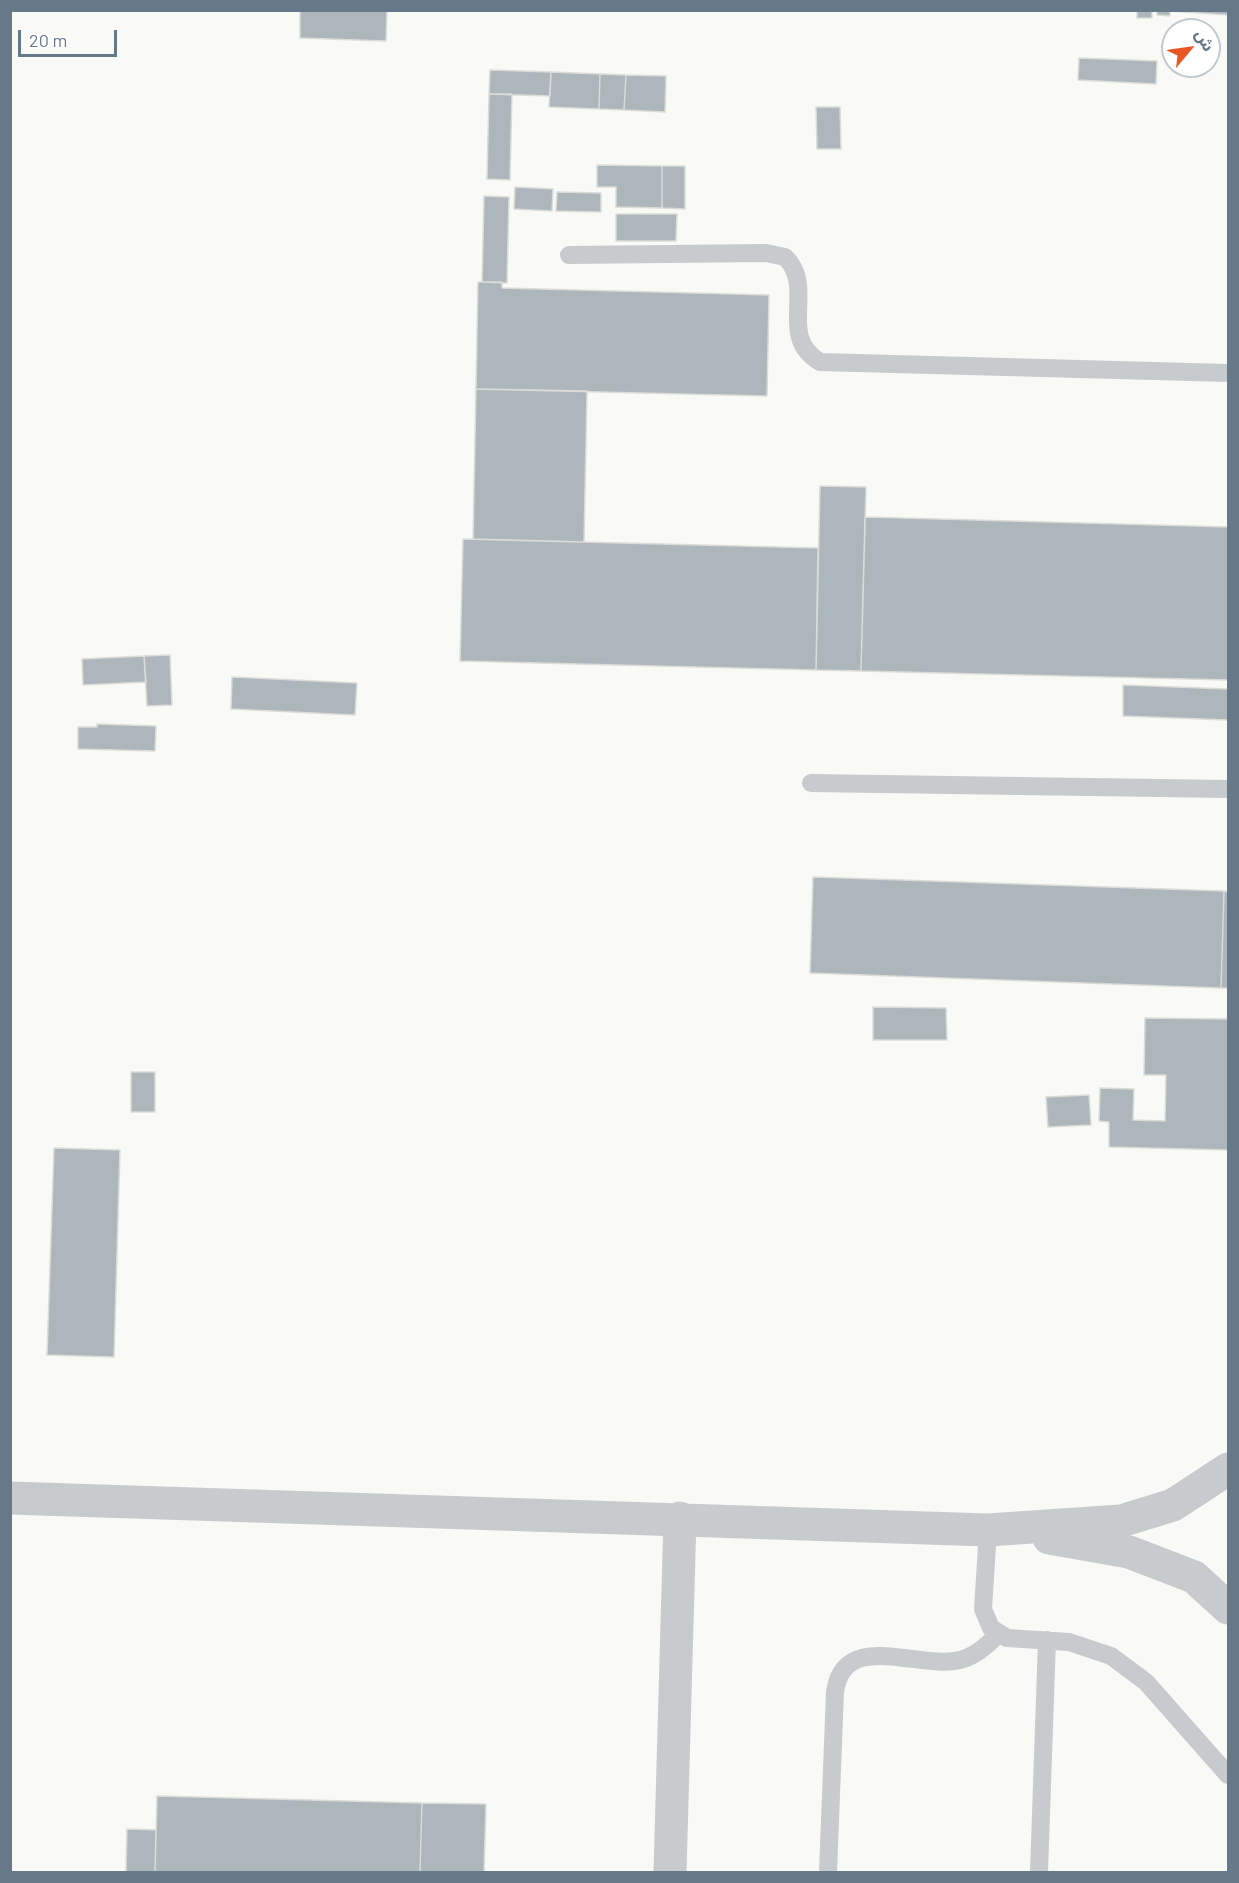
<!DOCTYPE html>
<html>
<head>
<meta charset="utf-8">
<style>
  body { margin:0 }
  #map { position:relative; width:1239px; height:1883px; overflow:hidden; background:#f9f9f6; font-family:Barlow,"Noto Sans Arabic",sans-serif }
  canvas { display:block }
  .frame { position:absolute; inset:0; border:12px solid #667989; pointer-events:none }
  .north { position:absolute; left:1161px; top:18px; width:60px; height:60px; box-sizing:border-box; background:#fff; border:2px solid #c2c9d0; border-radius:50%; rotate:61deg; font-size:16px; font-weight:700; line-height:24px; text-align:center; color:#667989 }
  .north::after { content:''; display:block; margin:auto; width:21px; height:27px; background:#eb5724; clip-path:polygon(50% 0,100% 100%,50% 72%,0 100%) }
  .scale { position:absolute; left:18px; top:30px; width:99px; height:27px; box-sizing:border-box; border:3px solid #667989; border-top:0; padding-left:8px; font-size:18px; line-height:21px; white-space:nowrap; color:#667989; -webkit-text-stroke:4px #fff; paint-order:stroke }
</style>
</head>
<body>
<div id="map">
<canvas width="1239" height="1883"></canvas>
<div class="frame"></div>
<div class="north">ش</div>
<div class="scale">20 m</div>
</div>
<script>
const context = document.querySelector('canvas').getContext('2d');
context.lineJoin = 'round';
function fill(path, color) { context.fillStyle = color; context.fill(path, 'evenodd'); }
function stroke(path, color, width, dash) { context.strokeStyle = color; context.lineWidth = width; context.lineCap = dash ? 'butt' : 'round'; context.setLineDash(dash || []); context.stroke(path); }
const building = new Path2D(`
  M300,10h87l-1,31 -86,-3z
  M1137,10h15v8h-15z
  M1157,10h71v5l-58,-4v5l-13,-1z
  M1079,58l78,3 -1,23 -78,-4z
  M490,70l61,2 -1,24 -61,-2z
  M551,72l49,2 -1,35 -50,-2z
  M600,74l26,1 -2,35 -25,-1z
  M626,75l40,1 -1,36 -41,-2z
  M489,94h23l-2,86 -23,-1z
  M816,107h24l1,42h-24z
  M597,165l65,1v42l-46,-1v-20h-19z
  M662,166h23v43l-23,-1z
  M515,187l38,2 -1,22 -38,-2z
  M557,192l44,1v19l-45,-1z
  M484,196l25,1 -2,86 -25,-1z
  M616,214h61l-1,27h-60z
  M478,282h24v6l267,7 -2,101 -291,-7z
  M476,389l111,2 -3,151 -111,-3z
  M820,486l46,1 -5,184 -45,-1z
  M865,517l363,10v153l-367,-9z
  M463,539l355,9 -2,122 -356,-9z
  M170,655l2,50 -25,1 -3,-50z
  M144,656l2,26 -63,3 -1,-26z
  M232,677l125,6 -2,32 -124,-6z
  M1123,685l105,4v31l-105,-4z
  M97,724l59,2 -1,25 -77,-2v-22h19z
  M813,877l411,14 -3,97 -411,-15z
  M1224,891l4,1v96h-7z
  M873,1007l73,1 1,32h-74z
  M1145,1018l83,1v131l-119,-3v-25l-10,-1 1,-33 34,1 -1,31 32,1 1,-46h-22z
  M131,1072h24v40h-24z
  M1089,1095l2,30 -43,2 -2,-30z
  M54,1148l66,2 -6,207 -67,-2z
  M157,1796l265,7 -2,69h-265z
  M422,1803l64,1 -2,68h-64z
  M127,1829l29,1 -1,42h-29z`);
fill(building, '#adb6bb');
stroke(building, '#dbdbd8', 1.5);
stroke(new Path2D(`
  M569,255l197,-2 19,4c32,31 -9,79 35,105l408,11
  M811,783l417,6
  M988,1530l-5,79 8,19 16,10 62,4 42,14 35,26 82,93
  M828,1872l7,-180c9,-63 84,-22 125,-32 16,-4 27,-15 39,-26
  M1039,1872l8,-232`), '#c7cbce', 18);
stroke(new Path2D(`
  M10,1498l978,32 133,-9 52,-16 55,-36
  M1049,1538l80,14 65,25 34,31
  M670,1872l10,-354`), '#c7cbce', 33);
</script>
</body>
</html>
